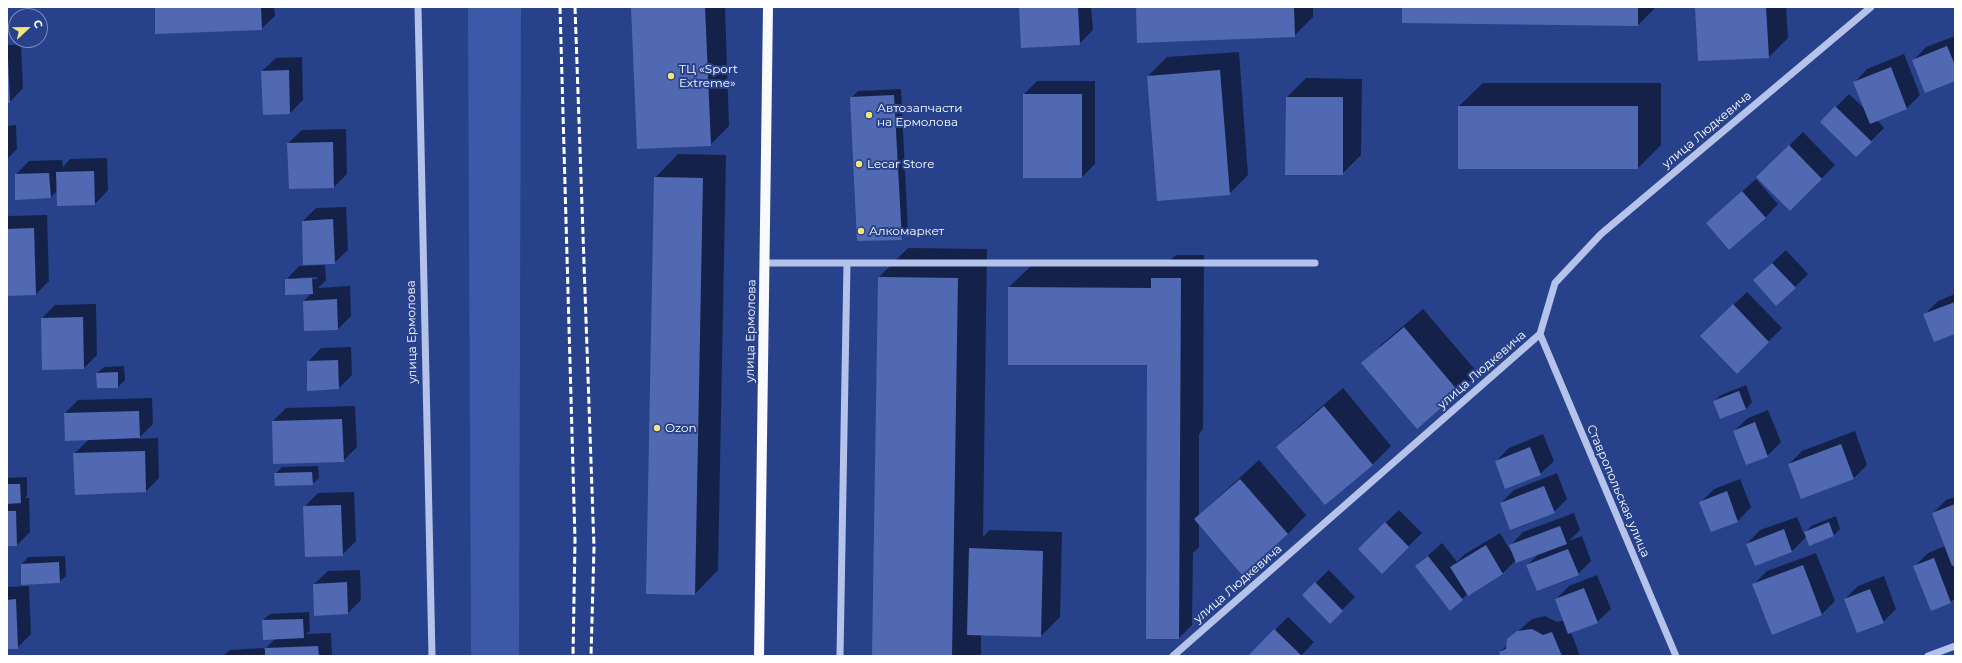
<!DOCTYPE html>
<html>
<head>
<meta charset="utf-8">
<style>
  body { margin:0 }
  #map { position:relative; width:1962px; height:663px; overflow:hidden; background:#27418b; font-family:Montserrat,sans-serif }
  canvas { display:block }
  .frame { position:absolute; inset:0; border:8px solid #fff; pointer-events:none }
  .north { position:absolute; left:8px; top:8px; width:40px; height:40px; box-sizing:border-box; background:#27418b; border:1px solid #7d8db9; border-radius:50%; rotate:68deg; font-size:11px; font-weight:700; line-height:16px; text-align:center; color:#fff }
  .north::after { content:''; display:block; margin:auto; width:14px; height:18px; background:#f2e57b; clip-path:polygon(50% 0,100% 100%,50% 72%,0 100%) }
</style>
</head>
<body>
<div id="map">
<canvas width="1962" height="663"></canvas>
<div class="frame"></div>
<div class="north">С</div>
</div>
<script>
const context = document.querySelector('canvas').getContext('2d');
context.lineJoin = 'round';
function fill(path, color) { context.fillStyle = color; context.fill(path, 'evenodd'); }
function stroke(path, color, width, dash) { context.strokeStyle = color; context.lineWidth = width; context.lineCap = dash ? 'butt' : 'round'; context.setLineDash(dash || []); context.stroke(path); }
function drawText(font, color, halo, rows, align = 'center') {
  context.font = font + ' Montserrat,sans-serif'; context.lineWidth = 4; context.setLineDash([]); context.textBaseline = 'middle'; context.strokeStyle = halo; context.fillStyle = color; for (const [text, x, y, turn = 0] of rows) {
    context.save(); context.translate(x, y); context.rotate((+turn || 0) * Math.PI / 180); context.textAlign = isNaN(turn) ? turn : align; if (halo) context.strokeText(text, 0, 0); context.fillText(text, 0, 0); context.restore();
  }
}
fill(new Path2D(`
  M468,7h53l-2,649h-48z`), '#3c59a7');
fill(new Path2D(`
  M156,7h118l1,9 -14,13z
  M632,7h93l4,119 -19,19z
  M1020,7h71l2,23 -14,14z
  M1137,7h176v10l-19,19z
  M1403,7h253l-18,18z
  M1696,7h90l2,31 -19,19z
  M1955,36v44l-42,-19 13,-14z
  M7,45h14l2,43 -13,14h-3z
  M1239,52l9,123 -19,19 -81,-118 19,-19z
  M1904,54l16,41 -13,13 -30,12 7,8 -28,28 -35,-34 28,-28 15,14 -10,-25 13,-14z
  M302,57l1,43 -13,13 -28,-42 14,-13z
  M1306,78l56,1 -1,76 -19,19h-56l1,-77z
  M1037,81h58v83l-13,13 -58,-83z
  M1483,83h178v62l-23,23 -179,-62z
  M901,89l7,143 -7,7 -50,-141 7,-7z
  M16,125l1,24 -10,10v-33z
  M346,129l1,45 -13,13 -46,-44 14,-13z
  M1803,132l32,33 -45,45 -33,-33z
  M678,154l48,1 -8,415 -23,24 -40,-416z
  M107,158l1,32 -13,14 -37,-14 -8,8 -34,-24 13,-13 33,-1 1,7 7,-8z
  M1756,179l22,25 -13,14 -58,5z
  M346,207l2,43 -14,13 -31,-42 13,-13z
  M47,215l2,66 -13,13 -29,1v-79z
  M908,248l79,1 -4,288 6,-7 73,2 -2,85 -19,19 -60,-2v22h-108l6,-379z
  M1786,250l22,24 -13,13 -41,-7z
  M1176,255h28l-1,174 -4,5v81l60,-55 47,55 -18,19 -89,-11v24l-6,6 -1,72 -13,13h-32l1,-274 -139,-77 24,-23h133z
  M325,265l1,15 -8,8 32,-2 1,30 -13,13 -34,-28 7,-8 -25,-13 13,-14zM317,277v2l-19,1v-2z
  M1747,292l35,36 -45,45 -36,-37z
  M1955,294v39l-30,-19 13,-13z
  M96,304l1,51 -13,13 -42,-50 13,-13z
  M1423,309l55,64 -19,19 -96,-29 19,-19z
  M351,347l1,28 -13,13 -31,2v-28l13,-14z
  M124,366l1,14 -7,7 -21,-14 7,-6z
  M1746,385l6,17 -6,7 -32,-8 7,-6z
  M1343,388l48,58 -19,19 -94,-18 19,-19z
  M152,398l1,26 -15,15 20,-1 1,40 -13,13 -72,-37 15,-15 -24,-26 13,-13z
  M355,406l2,41 -14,14 -70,-40 13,-13z
  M1768,410l13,32 -14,14 -33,-25 14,-13z
  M1855,431l12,34 -13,13 -52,19 -13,-33 13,-13z
  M1543,434l11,27 -14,13 -44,-13 13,-13z
  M318,466l1,12 -7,6 -37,-10 7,-7z
  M1557,473l10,26 -13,13 -53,-9 13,-13z
  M27,477v19l-2,2h4l1,34 -13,13h-10v-67z
  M1740,479l11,28 -13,14 -37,-19 13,-13z
  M354,492l2,49 -14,14 -38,-48 14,-14z
  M1955,497v101l-4,4 -36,-36 13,-13 17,-7 -12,-33 13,-13z
  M1399,510l23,23 -40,39 -23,-23z
  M1574,513l6,17 -11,11 13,-5 9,25 -13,13 -50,-9 11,-12 -23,7 -13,13 -35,21 -6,5 -46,-33 26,-23 15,19 8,-8 35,-21 12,20 -2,-7 13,-14z
  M1836,516l4,13 -6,6 -28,2 -14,14 -45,-7 13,-14 37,-13 7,17 7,-8z
  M1816,553l19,48 -14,14 -68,-30 14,-14z
  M65,556l1,20 -7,6 -37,2v-20l6,-7z
  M360,570l1,30 -13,13 -34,-29 14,-13z
  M1329,570l26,27 -25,25 -27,-27z
  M1597,575l14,34 -14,13 -26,10 9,24h-78l-2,-4 7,-7 1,-5 24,-21 13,-3 12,6 7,-2 -8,-21 13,-13z
  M1884,576l12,33 -13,13 -38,-23 13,-13z
  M29,586l2,48 -14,14h-10v-61z
  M309,612l1,19 -4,3 25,-1 1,23h-109l7,-6 34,-2v2l12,-12 -13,-18 7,-6z
  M1288,617l26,25 -13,14h-52z`), '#0007');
fill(new Path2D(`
  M155,7h106l1,23 -107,4z
  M631,7h74l6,139 -74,3z
  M1019,7h59l2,38 -59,3z
  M1136,7h158l1,30 -158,6z
  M1402,7h236v19l-236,-3z
  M1695,7h71l3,51 -71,3z
  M1947,46l8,19v16l-30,12 -13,-33z
  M7,58h1l2,45h-3z
  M1891,67l16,42 -37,15 -17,-42z
  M289,70l1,44 -27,1 -2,-44z
  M1220,70l10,125 -73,6 -10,-125z
  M1023,94h59v84h-59z
  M894,95l8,145 -45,1 -7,-144z
  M1286,97h57v78h-58z
  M1458,106h180v63h-180z
  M1835,106l37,36 -16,15 -36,-35z
  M333,142l1,46 -45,1 -2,-46z
  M1789,145l33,34 -32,32 -34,-34z
  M94,171l1,34 -38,1 -1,-34z
  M49,173l2,25 -36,2v-26z
  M654,177l49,1 -8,417 -49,-1z
  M1742,191l24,27 -37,32 -23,-27z
  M333,219l2,45 -32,1 -1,-44z
  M34,228l2,67 -29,1v-67z
  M1772,263l24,25 -20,18 -23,-26z
  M878,277l80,1 -6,378h-80z
  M312,278l1,16 -28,1v-16z
  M1151,278h30l-2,361h-33l1,-274h-139v-78l143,1z
  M337,299l1,31 -34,1 -1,-30z
  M1955,302v32l-21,8 -11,-28z
  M1733,304l36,38 -32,32 -37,-38z
  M83,317l1,52 -42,1 -1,-52z
  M1404,327l55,65 -42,37 -56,-66z
  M338,360l1,29 -32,2v-30z
  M118,372v16h-21l-1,-15z
  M1739,391l7,18 -26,10 -7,-18z
  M1324,406l49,59 -48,40 -49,-58z
  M139,411l1,27 -75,3 -1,-28z
  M342,419l2,43 -71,2 -1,-43z
  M1755,422l13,35 -22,8 -13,-34z
  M1841,444l13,35 -53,20 -13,-35z
  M1530,447l11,28 -36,14 -10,-28z
  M145,451l1,41 -71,3 -2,-42z
  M312,472l1,13 -38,1 -1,-13z
  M1240,479l48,55 -46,41 -48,-56z
  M7,484h13l1,19 -14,1z
  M1544,486l11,27 -45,17 -10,-27z
  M1727,491l11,31 -27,10 -12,-30z
  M1955,504v61l-3,1 -20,-53z
  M341,505l2,51 -38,1 -2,-51z
  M7,511h9l1,35h-10z
  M1385,522l24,25 -27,27 -24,-25z
  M1829,522l5,14 -25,10 -5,-14z
  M1560,526l7,18 -51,19 -7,-18z
  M1784,529l8,23 -37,14 -9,-22z
  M1486,545l17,29 -35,22 -18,-29z
  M969,548l74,3 -2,86 -74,-2z
  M1568,549l11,26 -42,16 -11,-26z
  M1428,556l35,44 -13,11 -35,-45z
  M1934,558l17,45 -20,8 -18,-45z
  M59,562l1,21 -39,2v-21z
  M1803,565l19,50 -50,20 -20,-51z
  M347,582l1,32 -34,2 -1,-32z
  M1315,582l28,29 -13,13 -28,-29z
  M1584,588l14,35 -30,11 -13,-35z
  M1870,589l14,34 -27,10 -13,-34z
  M16,599l2,50h-11v-49z
  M303,619l1,19 -41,2 -1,-20z
  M1274,629l28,27h-54z
  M1532,629l11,6 9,-3 10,24h-61l-2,-4 7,-3 1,-10 10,-8z
  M318,646l1,10h-54v-8z`), '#5069b2');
stroke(new Path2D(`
  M418,7l14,649
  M765,263h550
  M1540,334l136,322
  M840,656l7,-393
  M1173,656l367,-322 15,-51 46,-49 270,-227
  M1928,656l27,-10`), '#b5c3ea', 7);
stroke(new Path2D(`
  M759,656l9,-649`), '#f8fafe', 10);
stroke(new Path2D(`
  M560,7l15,533 -2,116
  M575,7l19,540 -3,109`), '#fff', 3, [7, 3]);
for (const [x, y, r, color] of [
  [671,76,4,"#f2e57b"],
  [869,115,4,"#f2e57b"],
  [859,164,4,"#f2e57b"],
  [861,231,4,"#f2e57b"],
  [657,428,4,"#f2e57b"]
]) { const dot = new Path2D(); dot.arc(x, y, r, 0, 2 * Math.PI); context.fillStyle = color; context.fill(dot); stroke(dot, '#27418b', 1.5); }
drawText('12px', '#fff', '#27418b', [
  ["ТЦ «Sport",679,69],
  ["Extreme»",679,83],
  ["Автозапчасти",877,108],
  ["на Ермолова",877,122],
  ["Lecar Store",867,164],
  ["Алкомаркет",869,231],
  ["Ozon",665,428]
], 'left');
drawText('12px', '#fff', '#27418b', [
  ["улица Людкевича",1707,130,-40],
  ["улица Ермолова",751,331,-89],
  ["улица Ермолова",412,332,-91],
  ["улица Людкевича",1482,370,-41],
  ["Ставропольская улица",1618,491,67],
  ["улица Людкевича",1238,584,-41]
]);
</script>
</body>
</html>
